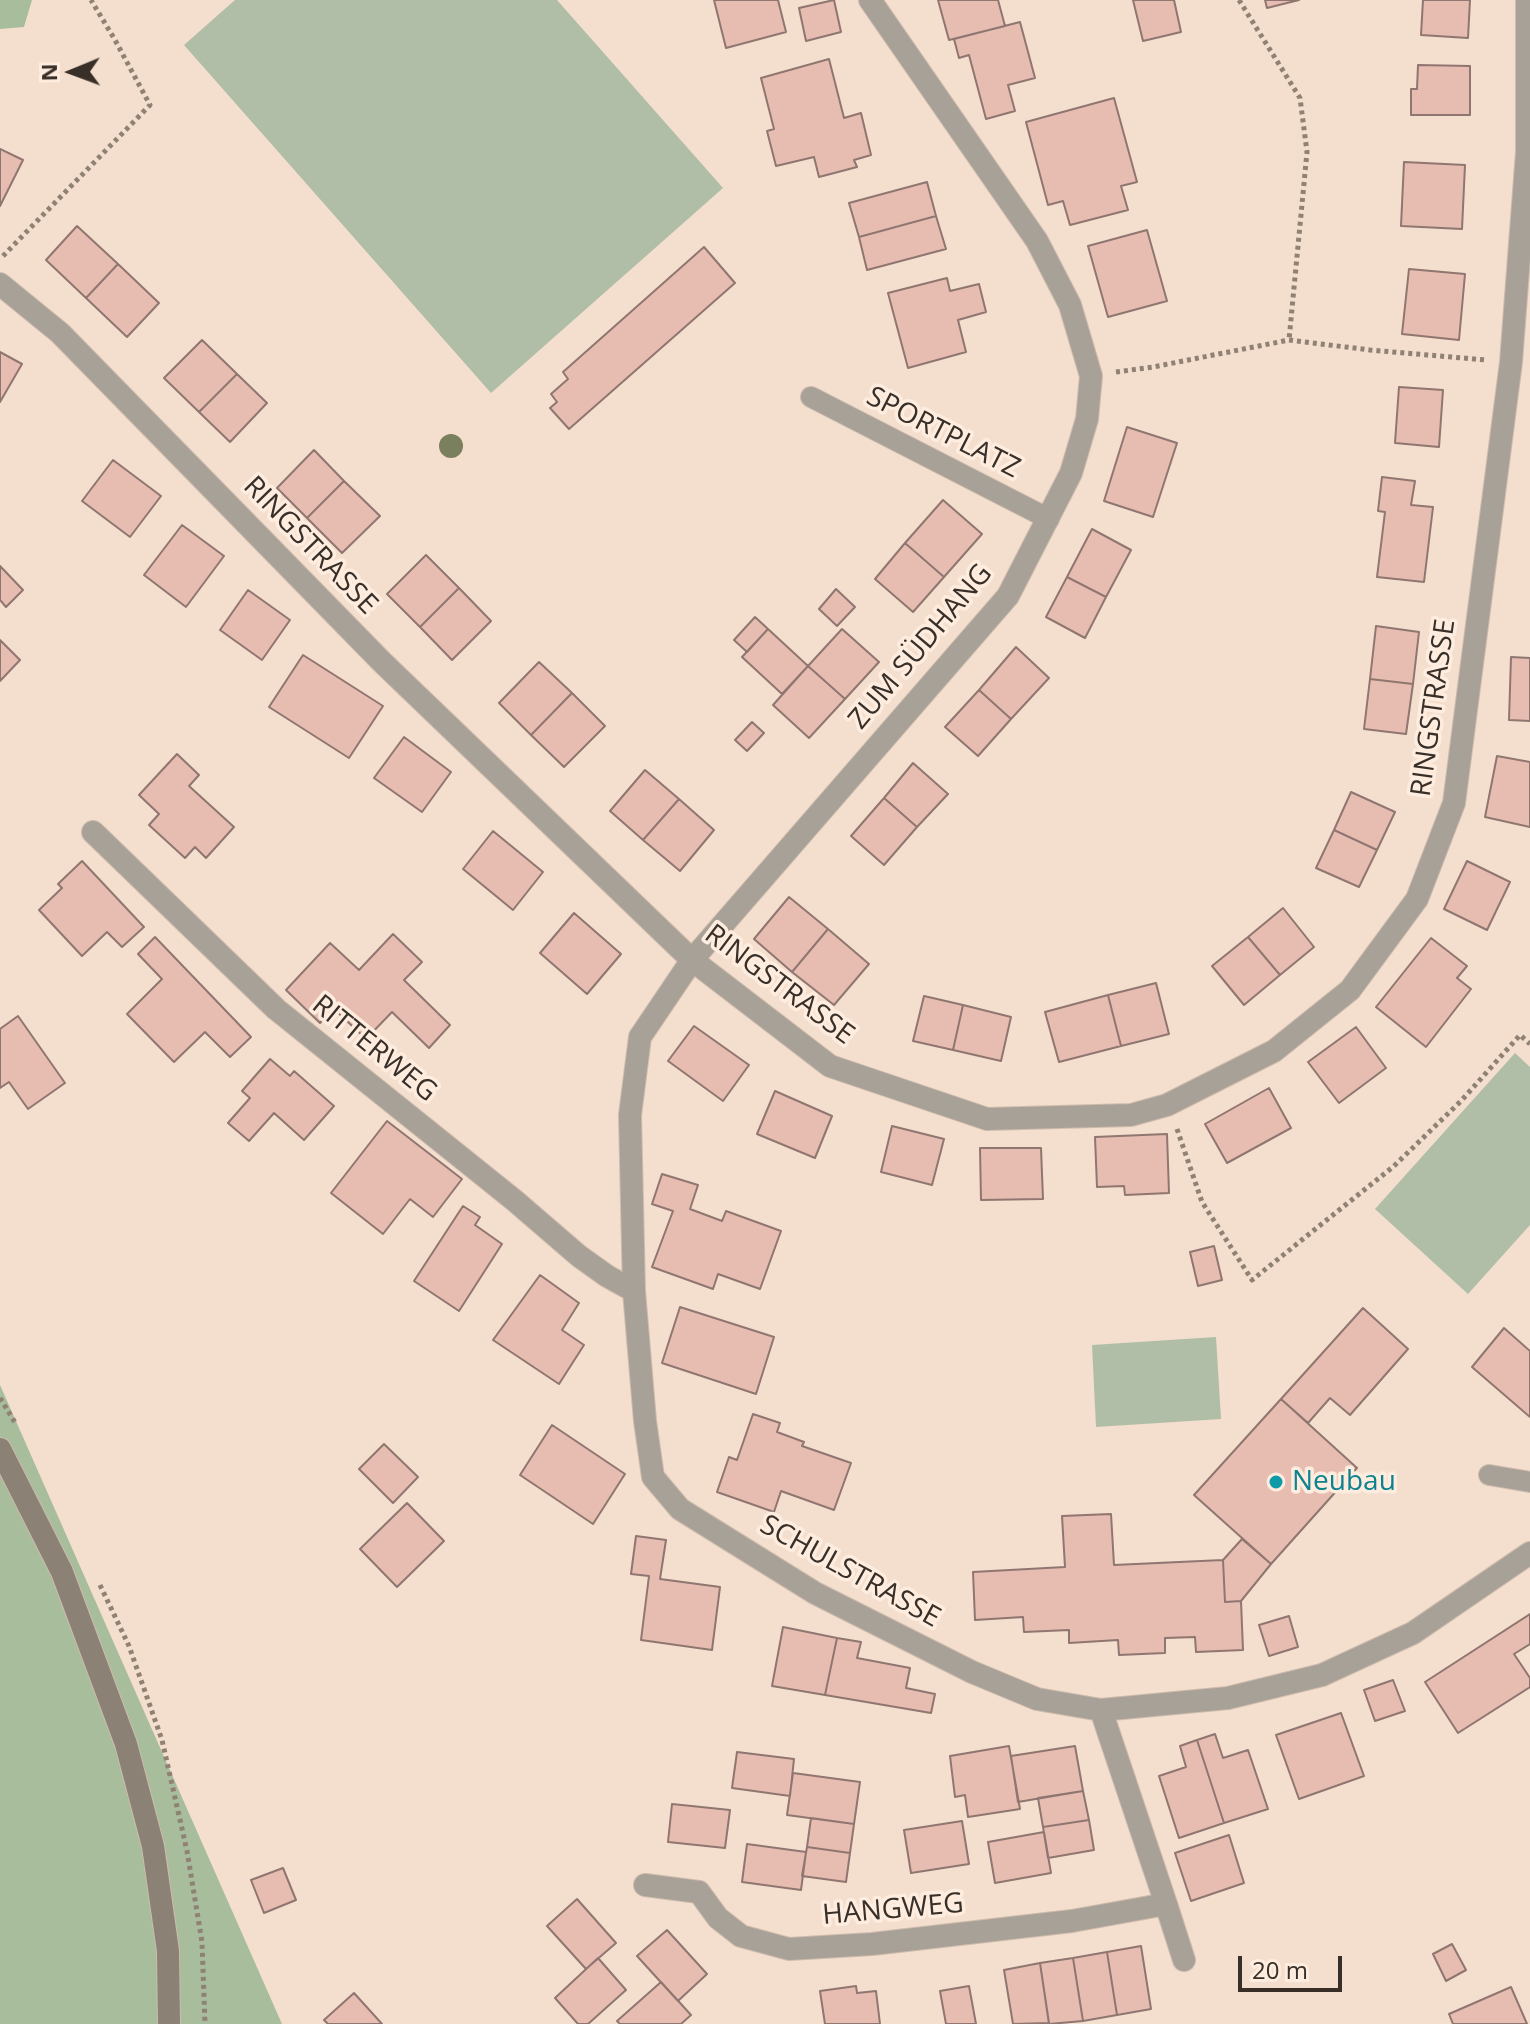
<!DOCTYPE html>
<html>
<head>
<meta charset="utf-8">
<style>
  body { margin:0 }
  #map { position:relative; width:1530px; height:2024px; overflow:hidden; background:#f4decd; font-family:"Open Sans",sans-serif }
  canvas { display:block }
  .north { position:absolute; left:32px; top:32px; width:80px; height:80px; -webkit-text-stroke:6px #feecdf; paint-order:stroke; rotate:269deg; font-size:22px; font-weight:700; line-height:32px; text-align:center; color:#372f28 }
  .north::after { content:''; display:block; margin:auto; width:28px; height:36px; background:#372f28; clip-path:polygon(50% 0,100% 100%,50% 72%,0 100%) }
  .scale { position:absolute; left:1238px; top:1956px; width:104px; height:36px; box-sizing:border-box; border:4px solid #372f28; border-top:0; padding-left:10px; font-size:24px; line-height:28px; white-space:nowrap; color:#372f28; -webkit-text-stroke:6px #feecdf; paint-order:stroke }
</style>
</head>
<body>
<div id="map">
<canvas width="1530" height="2024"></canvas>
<div class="north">N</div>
<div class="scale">20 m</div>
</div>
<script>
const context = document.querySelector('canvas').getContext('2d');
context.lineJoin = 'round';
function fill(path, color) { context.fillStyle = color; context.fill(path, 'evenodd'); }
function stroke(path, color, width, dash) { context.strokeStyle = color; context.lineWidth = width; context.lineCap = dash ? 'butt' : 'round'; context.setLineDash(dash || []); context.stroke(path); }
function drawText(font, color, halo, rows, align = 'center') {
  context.font = font + ' "Open Sans",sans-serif'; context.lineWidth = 7; context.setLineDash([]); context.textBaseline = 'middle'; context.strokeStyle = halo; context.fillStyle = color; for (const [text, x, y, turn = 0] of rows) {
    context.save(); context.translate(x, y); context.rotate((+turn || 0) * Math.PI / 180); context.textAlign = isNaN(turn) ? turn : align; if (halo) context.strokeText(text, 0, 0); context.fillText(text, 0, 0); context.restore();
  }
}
fill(new Path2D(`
  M235,0h322l166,188 -232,205 -307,-348z
  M1515,1053l15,14v158l-62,69 -93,-85z
  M1216,1337l5,82 -125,8 -4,-82z`), '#b0bea8');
fill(new Path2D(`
  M0,0h32l-8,27 -24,2z
  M0,1385l282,639h-282z`), '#a7bd9b');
const building = new Path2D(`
  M714,0h64l8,32 -60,16z
  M834,0l7,32 -35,9 -7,-33z
  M938,0h60l7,26 -56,14z
  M1133,0h41l7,32 -38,9z
  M1265,0h34l-32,8z
  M1423,0h47l-2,38 -47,-3z
  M1020,22l15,56 -27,7 7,26 -29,8 -17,-64 -10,3 -5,-19z
  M829,59l15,59 17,-5 10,42 -17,5 3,7 -38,10 -5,-20 -38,9 -9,-35 7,-2 -13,-51z
  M1418,65l52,1v49h-59v-26h6z
  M1114,98l23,84 -16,4 7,24 -58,15 -7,-24 -15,4 -22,-83z
  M0,149l23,11 -23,46z
  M1404,162l61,3 -3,64 -61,-3z
  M927,182l9,34 -77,21 -10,-34z
  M936,216l10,33 -79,21 -8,-33z
  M77,226l41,38 -32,34 -40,-38z
  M1147,230l20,71 -59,16 -20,-71z
  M704,247l31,36 -166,146 -19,-21 7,-6 -6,-8 17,-15 -5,-7z
  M118,264l41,39 -32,34 -41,-39z
  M1409,269l56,5 -6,66 -57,-6z
  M947,278l3,13 29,-7 7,28 -28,8 8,32 -58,16 -20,-75z
  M202,340l35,34 -38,38 -35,-34z
  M0,352l22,12 -22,38z
  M237,374l30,29 -37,39 -31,-30z
  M1399,387l44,3 -4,57 -44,-4z
  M1127,427l50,16 -24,74 -49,-16z
  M314,450l30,31 -37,37 -30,-30z
  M113,460l48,36 -31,41 -48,-36z
  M1382,477l33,4 -4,24 22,2 -9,75 -47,-5 8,-65 -7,-1z
  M344,481l36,35 -38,37 -35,-35z
  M943,500l39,34 -38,43 -39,-34z
  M182,525l42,31 -38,51 -42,-32z
  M1092,529l39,21 -25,47 -39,-20z
  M905,543l39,34 -31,35 -38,-33z
  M426,555l33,33 -39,39 -33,-33z
  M0,566l23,24 -17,17 -6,-7z
  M1067,577l39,20 -21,41 -39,-21z
  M459,588l32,33 -39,39 -32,-33z
  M836,589l19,18 -18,19 -18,-17z
  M248,590l42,30 -28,40 -42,-30z
  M755,617l13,12 -21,23 -13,-12z
  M1376,626l43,6 -6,52 -43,-5z
  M768,629l40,37 -26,28 -40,-37z
  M842,629l37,33 -34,37 -37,-33z
  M0,640l20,20 -20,21z
  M1016,647l33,31 -38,41 -32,-29z
  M303,655l80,51 -34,52 -80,-51z
  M1511,657l19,1v63l-21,-1z
  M539,662l33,31 -41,42 -32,-32z
  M808,666l37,33 -36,39 -36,-33z
  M1370,679l43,5 -7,50 -42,-5z
  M979,690l32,29 -33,37 -33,-29z
  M572,693l33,33 -41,41 -33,-32z
  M752,722l12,11 -17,18 -12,-11z
  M404,737l47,35 -29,40 -48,-34z
  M177,754l22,21 -10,11 45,41 -28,31 -11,-11 -10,11 -36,-33 10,-11 -20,-19z
  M1497,756l33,6v65l-45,-10z
  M913,763l35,31 -31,33 -33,-29z
  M645,770l34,29 -36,41 -33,-29z
  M1351,792l44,20 -18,38 -43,-20z
  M884,798l33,29 -33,38 -33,-29z
  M679,799l35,31 -34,41 -37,-31z
  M1334,830l43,20 -18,37 -43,-19z
  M493,831l50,41 -30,38 -50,-41z
  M82,861l62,66 -22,20 -15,-15 -25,24 -43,-46 23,-22 -4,-4z
  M1467,861l43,21 -23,48 -43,-21z
  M789,897l39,32 -36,43 -38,-33z
  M1283,908l31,39 -34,28 -32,-38z
  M574,913l47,41 -34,40 -47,-41z
  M828,929l41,35 -35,41 -42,-33z
  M393,934l29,28 -18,18 46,45 -21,23 -37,-36 -26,27 -33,-31 -13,15 -34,-33 44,-47 29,27z
  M155,937l96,100 -21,20 -25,-25 -31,30 -47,-48 35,-35 -24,-25z
  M1248,937l32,38 -36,30 -32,-39z
  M1431,938l36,28 -10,12 14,11 -45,58 -50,-40z
  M1156,983l13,51 -48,12 -13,-51z
  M1108,995l13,51 -62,16 -14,-50z
  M924,996l39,9 -10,45 -40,-9z
  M963,1005l48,12 -10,44 -48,-11z
  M18,1016l47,67 -37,26 -19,-27 -9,6v-59z
  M694,1026l55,39 -26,36 -55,-40z
  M1356,1027l30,41 -47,35 -31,-41z
  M270,1059l20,17 4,-5 40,35 -30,34 -30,-27 -25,28 -21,-18 22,-25 -8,-7z
  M1269,1088l22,40 -64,35 -22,-39z
  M775,1091l57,25 -17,42 -58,-24z
  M387,1121l75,58 -29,38 -23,-18 -27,35 -52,-41z
  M892,1126l52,13 -12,46 -51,-13z
  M1167,1134l2,59 -44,2 -1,-9 -27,1 -2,-50z
  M980,1148h61l2,51 -62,1z
  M662,1174l36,11 -8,24 32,12 4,-10 55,20 -21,58 -42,-15 -5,15 -61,-22 21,-56 -21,-7z
  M463,1206l17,11 -5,8 27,19 -43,67 -45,-30z
  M1214,1246l8,34 -24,6 -8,-34z
  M540,1275l39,28 -17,27 22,15 -25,39 -66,-44z
  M680,1307l94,30 -18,57 -94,-31z
  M1363,1308l45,41 -58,66 -20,-17 -22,25 -27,-24z
  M1504,1328l26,23v66l-58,-50z
  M1281,1399l76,69 -86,96 -77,-69z
  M753,1414l27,9 -3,9 27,10 -2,4 49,17 -17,47 -53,-19 -7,21 -57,-20 12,-35 8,3z
  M552,1425l73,49 -32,50 -73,-49z
  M384,1444l34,33 -25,26 -34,-34z
  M407,1503l37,38 -47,46 -37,-38z
  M1111,1514l3,51 109,-5 2,42 16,-1 2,49 -47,2 -1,-15 -30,1v15l-46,2 -1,-15 -49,3v-13l-45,2 -1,-15 -48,3 -2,-48 92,-5 -3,-51z
  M636,1536l30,4 -6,39 60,8 -8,63 -71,-10 8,-64 -18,-2z
  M1242,1539l29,25 -30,37 -16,1 -2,-42z
  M1530,1614v30l-16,10 16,24v9l-72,46 -33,-51z
  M1289,1616l9,31 -29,9 -10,-31z
  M783,1627l54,11 -12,57 -53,-9z
  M837,1638l24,4 -4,16 53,10 -4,20 29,6 -4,19 -106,-18z
  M1393,1680l12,31 -30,10 -11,-31z
  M1341,1713l23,63 -65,23 -23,-64z
  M1215,1734l8,24 25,-8 20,59 -44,14 -27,-83z
  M1197,1740l27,83 -45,15 -20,-62 27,-9 -6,-21z
  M1009,1746l11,63 -52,8 -3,-22 -10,2 -5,-41z
  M1075,1746l8,45 -65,11 -7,-46z
  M737,1752l57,7 -4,37 -58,-8z
  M793,1773l67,9 -6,42 -67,-9z
  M1083,1791l6,29 -46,7 -5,-29z
  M672,1804l58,6 -5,38 -57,-6z
  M811,1818l43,6 -4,29 -43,-6z
  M1089,1820l5,30 -46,8 -5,-31z
  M962,1821l7,43 -58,9 -7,-43z
  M1044,1832l7,41 -56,10 -7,-41z
  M1229,1835l15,48 -53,18 -16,-48z
  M747,1844l59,8 -5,38 -59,-8z
  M807,1847l43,6 -4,29 -44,-6z
  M283,1868l13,32 -32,13 -13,-33z
  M577,1899l39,44 -30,26 -39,-43z
  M667,1930l40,44 -29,27 -41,-45z
  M1452,1944l14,26 -20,11 -13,-27z
  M1141,1946l10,63 -34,6 -10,-63z
  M1107,1952l10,63 -34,6 -10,-63z
  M598,1958l28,32 -38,34h-10l-23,-26z
  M1073,1958l10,63 -34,3 -9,-61z
  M1040,1963l9,60 -36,1 -9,-54z
  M661,1982l30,33 -10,9h-61l-3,-3z
  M856,1986l1,7 19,-2 4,33h-55l-5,-33z
  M969,1986l7,38h-30l-6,-33z
  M1511,1987l16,37h-74l-4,-10z
  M354,1993l28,31h-54l-4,-4z`);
fill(building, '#e8bdb1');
stroke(building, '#8f7670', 2);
const service = new Path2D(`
  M811,397l238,122
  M1489,1475l41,7`);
const minor = new Path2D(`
  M870,0l167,241 33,64 21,71 -4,43 -16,54 -63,123 -316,364 -52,77 -10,78 4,176 11,130 8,56 27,32 135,84 157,79 65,27 64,11 127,-12 94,-23 91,-42 117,-80
  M0,284l60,49 322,329 310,298 138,106 157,53 144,-4 36,-10 107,-54 76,-61 67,-91 37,-96 57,-441 16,-210v-152
  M93,832l183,177 238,191 65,56 28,20 27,15
  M645,1885l54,7 19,26 23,18 48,13 83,-5 200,-23 94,-17 -65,-194
  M1166,1904l18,56`);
const secondary = new Path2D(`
  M0,1449l62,123 64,172 27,102 15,105 1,73`);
stroke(service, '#cebbac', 22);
stroke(minor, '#cebbac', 24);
stroke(secondary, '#cebbac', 24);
stroke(new Path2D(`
  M1239,0l61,98 7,54 -18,188
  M3,256l147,-151 -35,-65 -24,-40
  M1116,372l37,-5 136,-27 81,10 116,10
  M1177,1129l25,73 50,78 142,-114 67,-65 59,-66 10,9
  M0,1398l16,26
  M100,1585l29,61 33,94 25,111 15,91 3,82`), '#908175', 5, [4, 4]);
stroke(service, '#a8a198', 20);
stroke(minor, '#a8a198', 22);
stroke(secondary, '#8b8175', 22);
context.fillStyle = '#7a805d';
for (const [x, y] of [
  [451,446]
]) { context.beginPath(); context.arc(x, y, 12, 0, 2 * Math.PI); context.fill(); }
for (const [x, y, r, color] of [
  [1276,1482,8,"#0f9aa8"]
]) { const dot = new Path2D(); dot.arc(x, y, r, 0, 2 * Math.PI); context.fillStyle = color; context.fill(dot); stroke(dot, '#feecdf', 3); }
drawText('28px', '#372f28', '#feecdf', [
  ["SPORTPLATZ",943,433,27],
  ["RINGSTRASSE",310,546,46],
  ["ZUM SÜDHANG",921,647,-50],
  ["RINGSTRASSE",1434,708,-82],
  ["RINGSTRASSE",779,985,37],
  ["RITTERWEG",374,1049,39],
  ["SCHULSTRASSE",850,1572,29],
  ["HANGWEG",893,1910,-5]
]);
drawText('28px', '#0d838f', '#feecdf', [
  ["Neubau",1292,1482]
], 'left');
</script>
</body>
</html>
